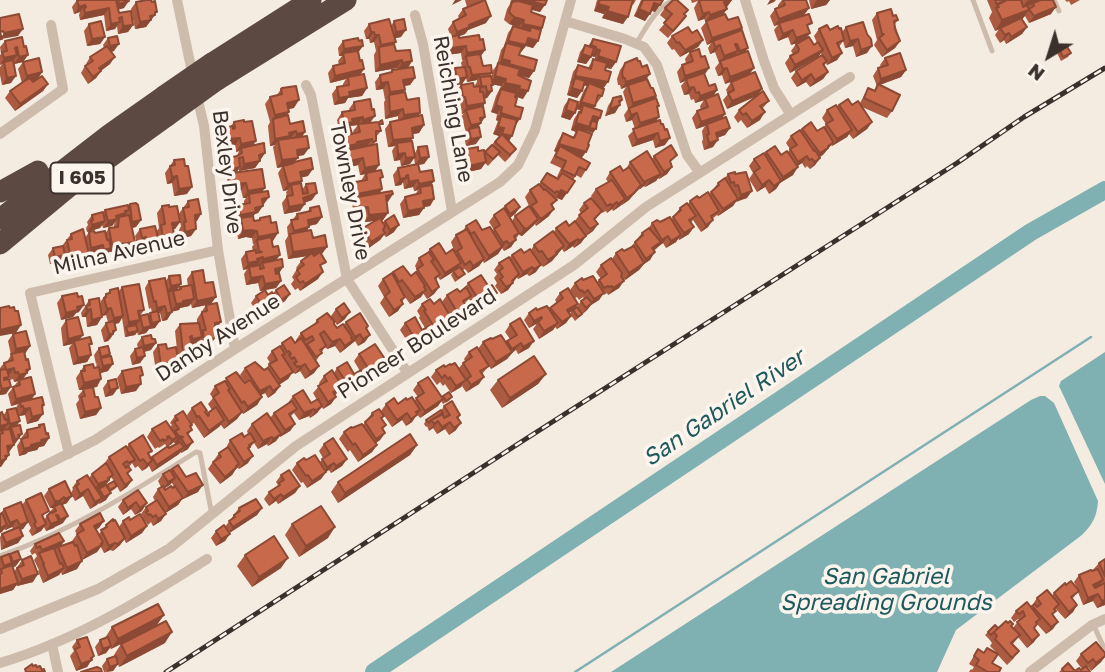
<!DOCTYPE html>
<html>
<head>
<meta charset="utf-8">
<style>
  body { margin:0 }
  #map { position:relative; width:1105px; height:672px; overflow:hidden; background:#f4ebe1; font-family:"Golos Text",sans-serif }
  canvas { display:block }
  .north { position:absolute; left:1014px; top:21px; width:70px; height:70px; -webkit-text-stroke:5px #fbf5ee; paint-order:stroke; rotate:218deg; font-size:19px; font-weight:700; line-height:28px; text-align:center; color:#3b302b }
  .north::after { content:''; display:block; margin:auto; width:24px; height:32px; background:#3b302b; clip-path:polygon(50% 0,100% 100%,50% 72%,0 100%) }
</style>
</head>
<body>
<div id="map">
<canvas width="1105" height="672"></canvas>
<div class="north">N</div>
</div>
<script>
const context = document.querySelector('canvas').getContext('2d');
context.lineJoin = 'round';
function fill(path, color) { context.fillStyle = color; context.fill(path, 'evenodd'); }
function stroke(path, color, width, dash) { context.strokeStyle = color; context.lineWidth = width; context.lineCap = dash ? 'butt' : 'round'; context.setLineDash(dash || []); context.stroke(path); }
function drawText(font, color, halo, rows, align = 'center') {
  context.font = font + ' "Golos Text",sans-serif'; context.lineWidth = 7; context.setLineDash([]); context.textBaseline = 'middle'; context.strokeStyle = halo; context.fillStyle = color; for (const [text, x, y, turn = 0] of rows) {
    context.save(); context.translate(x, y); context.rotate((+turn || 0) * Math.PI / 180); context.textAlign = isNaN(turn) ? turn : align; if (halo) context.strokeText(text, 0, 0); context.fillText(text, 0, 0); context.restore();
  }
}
fill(new Path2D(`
  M1105,352v132l-46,-98 2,-5z
  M1040,396h5l9,7 44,98c-1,15 -5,23 -16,34l-126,95 -19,42h-326l420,-272z`), '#7fb0b2');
stroke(new Path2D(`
  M575,672l516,-335`), '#7fb0b2', 2.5);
stroke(new Path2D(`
  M374,672l657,-440 74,-42`), '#7fb0b2', 18);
stroke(new Path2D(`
  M973,0l19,51
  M1054,0l5,11
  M636,44c10,-16 20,-37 38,-44
  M0,556c71,-25 133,-64 196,-104l4,1 12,62
  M1093,624l12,26`), '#cdbbac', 5);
stroke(new Path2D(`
  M177,0l16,77
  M745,0l19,61 10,27 17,27
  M415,15l8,29 29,167
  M565,21l60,18 19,8 13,18 30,90 13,18
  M306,85l5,10 36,184 60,93
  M196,92l8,34 14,124 17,99
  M0,134l63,-45 -12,-64
  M69,454l-39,-161 188,-43
  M0,488l95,-48 140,-91 265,-167 18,-17 17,-35 36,-130
  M0,629l98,-40 72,-41 126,-102 278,-181 72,-58 204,-130
  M52,644l6,28
  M0,663c74,-22 142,-63 207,-104
  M1030,672l62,-47 13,-6`), '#cdbbac', 10);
stroke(new Path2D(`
  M212,63l99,-63
  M217,80l129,-80
  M0,192l38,-21
  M0,219l110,-85 54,-38
  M0,244l70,-58 97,-70`), '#5c4a42', 21);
const rail = new Path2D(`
  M166,672l355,-230 436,-279 67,-46 81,-49`);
stroke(rail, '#3b302b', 5);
stroke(rail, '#fbf5ee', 2.5, [8]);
stroke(new Path2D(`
  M164,96l48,-33
  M167,116l50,-36`), '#5c4a42', 21);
fill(new Path2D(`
  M77,0h51l-4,8 -5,1v4l14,12 -5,7 -10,2 -1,-8 -2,3 -9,2 -2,-16 -24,5 -1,-5 1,-3 -6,2 -2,-7z
  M140,0h11l6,12 -11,15 -11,2 -4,-20 5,-7 5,-1z
  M465,0h20l1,23 -18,7 -3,4 -6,2v2l21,2 5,10 -4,6 2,10 9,7 -2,3 1,2 2,-8 4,-5 4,-15 3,-4 4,-13 5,-7 6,1 -10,-3 -5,-4 3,-11 3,-5 1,-4h36l-7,12 -8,-2 -1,2 9,18 -2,11 -5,7 -7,-2 -5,6h-1l-1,3 15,16 -5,7 -11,-3 5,24 -8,-3v30l-6,16 2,14 -6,6 -7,-7 -10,11 -3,-3 -4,6 -17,4 -2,-17 5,-7 17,4 14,-15 1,-2 -6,-2 5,-13 -2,-1 1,-6 -6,-2 5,-16 5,-10 -9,-2 -1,3 1,4 -5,7 -3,1 1,4 -2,3 2,11 -7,10 -2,17 -10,2 -2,-10 3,-4h-1l-5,-15 3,-4 -2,1 -2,-10h-2l-2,-12 5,-7 15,2 -1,-2 2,-3v-2l-10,2 -1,-4 -4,6 -10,2 -2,-11 5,-7 7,-1 -1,-4 2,-3h-1l-1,-7 -15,2 -1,-11 5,-7h1l-3,-8 5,-7 6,-4 -1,-2 5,-7 4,-2z
  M597,0h39l-3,5 -1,-1 -9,20 -21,-6 2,-4 -10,-3z
  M641,0h22l-8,12 -4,-2 -6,11 -11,-5z
  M691,0h41l-6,7 1,2 -4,5 5,6 14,8 -3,3 11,43 12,15 -4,6 11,6 -7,8 -2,11 -13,8 -6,-8 -3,3 -4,-6 5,-7 17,-14 -29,13 -4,-9 5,-6 -2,-4 5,-8 7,-3 -13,5 -3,-9 -4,1 -3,-8 4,-5 -4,-11 -5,2 -2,-6 3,-5 -4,2 -6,-17 5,-6 -2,-3 -6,2 -4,-13 4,-7 -6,2z
  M782,0h24l3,8 -5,7 6,18 -4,6 8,6 3,-2 -3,-7 5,-7 23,3 4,-5 17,-5 4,31 -11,4 -3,-11 -8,2 -2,-7 -4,6 3,6 -5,7 -10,5 -1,-2 -2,3 4,6 -5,7 -13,8 -4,-5 -9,5 -6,-9 5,-7 26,-16 -1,-2 -3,4 -28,16 -5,-10 5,-7 3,-2 -2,-3 5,-7 6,-3 -11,4 -3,-8 -10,4 -4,-11 4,-5 -4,1 -4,-10 5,-7 3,-2v-2z
  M809,0h21l-4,5 -15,4z
  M987,0h66l-2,14 -22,9 -4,-7 -3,3 5,8 -5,7 -16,10 -2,-4 -4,3 -5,-8 4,-6 -4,2 -6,-13 3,-6z
  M1065,0h15l-9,5 -2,-4 -2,1z
  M665,8l20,6 -4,9 -13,15 -9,-8 8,-9 -7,-6z
  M877,13l16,3 5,4 -3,4 5,17 -5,7 -13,9 -8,-12 3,-5 -5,-20z
  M394,21l7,16 -6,1 1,4 -2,3 2,6 16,10 -4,7 7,10 -5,7 -6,1 -2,7 16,23 6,9 -5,8 -6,1 -2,7 4,12 3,-6 11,10 -5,7 -6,1 2,7 11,13 3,14 -4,7 -6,1 -5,8 -16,3 -3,-14 5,-7 10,-2 3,-5 -4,1 -1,-4 -9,2 -1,-7 -2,3 -6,1 -2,-11 5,-7 17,-4 -1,-6 -4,6 -9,2 -1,-6 -6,1 -2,-10 3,-5 -7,1 -3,-18 5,-7 8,-2v-4l-13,3 -1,-17 2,-3 -1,1 -2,-11 -7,1 -1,-8 5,-7 10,-2 2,-3 5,-1v-1l-22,4 -1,-17 2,-4 -2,-9 -4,1 -1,-4h-3l-2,-8 5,-7 22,2z
  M89,24l16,13 -5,7 -13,2 -3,-15z
  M692,33l11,7 -5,7 -18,10 -6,-8 -2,1 -5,-7 5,-7z
  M108,38l6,13 -3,1 -1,12 -9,7 -5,7 -8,6 -7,-11 9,-16 14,-9 -1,-3z
  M593,39l23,23 -5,7 -5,-1 -4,28 -5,7h-1l-2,5 6,10 -7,15 -6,-2 -1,1 -4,26 4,12 -5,8 -5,-3 -14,25 -6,-2h-1l2,2 -5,6 -3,10 -13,10 -1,-2 -13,12 -3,-2 -8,13 -7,4 -2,-3 -4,6 -14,9 -1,-2 -4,5 -11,7 -3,-4 -2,1 2,4 -3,3 -7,5 -4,-7 2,-3 -13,8 -2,-3 -2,3 3,7 -5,7 -7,5 -4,-6 -2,4 -11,7 -5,-7 -3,5 -4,9 -9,6 -9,-14 4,-6 -6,-11 5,-7 10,-7 18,4 6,-6 -2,-4 4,-8 7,-4 4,-5 16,5 9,-1 -4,-11 5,-7 7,-4 3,-5 27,5 1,-1 -5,-8 5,-7 9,-6 2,-3 15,1 -5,7 -5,4 2,3 3,-5 15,-8 -5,-11 5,-7 9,-5 8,-12 10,6 1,-1 -1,-1 4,-9 -11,-5 6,-11 -2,-1 4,-10 5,-8 10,4 3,-5 -5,-2 3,-11 6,-9 -4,-1 8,-19 3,-4 -4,-1 -1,6 -5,7 -10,-3 6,-23 5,-7 10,3 5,-9h2v-2l-3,-1 -6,8 -9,-2 3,-10 5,-7 3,1z
  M5,41l19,6 4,8 -5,7 -9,2v-3l-3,22 -9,2 -2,-10v-8l2,-3 -2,1v-10l1,-1 -1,-7z
  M343,41l15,11 2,9 4,8 -4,6 7,13 -5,8 -14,2 -3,5 -11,2 -2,-11 5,-7 6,-1v-2l3,-5 -16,4 -2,-10 5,-7 6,-2 -1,-3 4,-5h-3l-1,-8z
  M1059,49l12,4 -3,4 -7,4 -4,-8z
  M690,52l11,5 8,11 -4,6 4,12 8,4 -4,6 12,18 -4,5 9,9 -5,7 -8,3 -4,9 -9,3 -2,-8 1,-3 -1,-8 3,-5 -9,3 -4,-11 5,-7 4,-1 -1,-4 4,-6 -9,3 -1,-4 -3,1 -2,-6 -5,1 -3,-9 4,-5 -5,2 -3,-11 5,-7 4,-2 -1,-4z
  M885,58l21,12 -5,7 -21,8 12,26 -5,7 -25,-11 10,15 -5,7 -14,10 -4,-5 -2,3 -15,9 -1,-1 -11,12v1l-5,7 -5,4 -3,-3 -2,2 -3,-5 -5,3 -4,9 -13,8 -4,6 -7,5 -4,-7 -8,5 -8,-13 4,-6 -4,-7 5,-7 10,-5 2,-2 15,3 7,-3 2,-3 -4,-6 5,-7 10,-5 1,-2 15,2 7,-4 2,-3 -4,-6 5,-8 10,-3 2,-2h13l8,-2 8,-15 6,3 3,-5 -4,-10 5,-8 3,-1 -1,-2z
  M23,62l19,10 -4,7 10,5 -5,7 -28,20 -10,-13 5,-7 12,-8 -4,-14z
  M625,63l21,17 10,16 -1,2 4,8 -2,2 -2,14 10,23 -10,3 -2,-8 -21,7 -4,-11 7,-7 -3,-9 -6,2 -2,-7 4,-6 -5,-17 3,-5 -5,2 -1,-4h-2l-1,-6 3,-9z
  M281,89l13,19 -5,1v3l-2,4 3,8 15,8 -3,5 2,18 -6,1 -3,5 13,15 -7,1v6l1,7 4,-6 6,16 -8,3 -4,8 -16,3 -2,-11 5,-7 -1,-4 2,-2 -5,1 -5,-18 4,-6 -5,1 -4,-21 2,-2 -5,1 -2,-20 2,-4 -5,-18 5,-7 7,-2z
  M613,98l9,2 -7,13 -10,3 3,-10z
  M569,99l6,14 -5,7 -9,-3 3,-11z
  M354,102l17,21 9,5 1,3 -5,6 -2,8 5,20 -4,6 5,9 2,9 -2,4 13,1 -6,8 1,11 -5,7h-2l2,3 2,-2 9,11 -8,5 -2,-2 -4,5 -14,10 -8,-15 5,-7 11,-7 -9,1 -2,-8 -9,1 -2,-11 3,-3h-3l-2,-11 5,-8 6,-1 4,-7 -5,1 -2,-10 -12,3 -2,-11 3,-5 -4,1 -2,-11 1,-2h-1l-1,-8 2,-2 -3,1 -2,-11 5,-8 8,-1 -1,-2zM358,125l-5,6 1,2 -2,1 -3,-6 1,-2z
  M234,122h10l12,19 -3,4 12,8 -10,15 -16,3v-2l-2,3 25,20 2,12 -6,9 -3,1 -2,2 1,5 4,-1 2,-2 13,23h-1l4,19 7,7 -4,6 2,8 -5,7 -11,2 3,5 5,-2 3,-3 14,4 -5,7 -9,6v-2l-3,3 -13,9 -9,-14 5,-7 9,-6 -5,1 -2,-8 -12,2 -2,-11 3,-5 -4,1 -2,-11 5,-7 7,-1 -1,-4 2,-3h-1l-1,-6 -6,-1 -8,2 -2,-14 3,-4 -4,1 -2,-10 5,-7 6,-1v-3l2,-3h-3l-2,-8 -12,1 -2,-11 3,-5 -4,1 -2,-11 5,-7 8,-2 2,-5 -3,1 -1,-7 -14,1 -3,-11 5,-7 8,-2z
  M654,156l16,7 2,4 -5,7 -8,5 -1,-1 -2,3 -11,6 -1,-1 -5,3 -10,11 -16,11 -1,-2 -5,4 -1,-2 -4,2 -1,-1 -6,8 3,4 -5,7 -7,5 -5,7 -7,5 -1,-2 -9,6 -2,-3 -10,12 -9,6 -6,-8 -1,13 -7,4 -2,-2 -9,5 -1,-2 -9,13 -7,4 -6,-8 2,-3 -3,-5 3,-4 -3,-4 5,-7 10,-5 3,-3 12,-2 7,-3 3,-5 20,-13 2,-4 13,-2 5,-4 7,-9 -2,-3 5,-7 14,4 -7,-11 5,-7 12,-7 -2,-3 4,-7 13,-1 3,-2 4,-7 22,-3z
  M174,160l13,34 -13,2 -2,-13 -5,1 -2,-11z
  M735,172l12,26 -11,3 -3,5 -15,10 -1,-1 -5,4 -4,8 -7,5 -8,-12 -2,3 -2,11 -10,6 -1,-2 -2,4 -10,6 -3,-5 -5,4 -4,4 -4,9 -6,4 -5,6 -15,10 -5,8 -11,7 -1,-2 -3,2 -1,-1 -4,6 -8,5 -4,5 -12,11 -5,-7 2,-3 -3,2 2,3 -5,7 -9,6 -2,-2 -2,3 -14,9 -6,-10 3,-4v-1l-7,4 -5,-8 5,-7 8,-3h12l8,-7 -2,-3 5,-7 14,16 3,-2 4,-6 3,-2 -1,-2 -4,3 -2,-3 -2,1 -5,-8 5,-7 8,-3 14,2 4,-3 -5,-7 5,-7 11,-6 4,-6 14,-5 12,-15 6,-4 4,-6 19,-3 9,-12 8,-4 2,-3 19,-6 9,-12 6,-4 4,-5z
  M188,201l9,20h-1v8l-5,7 -11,3 -1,-9 2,-4 -1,-4 -5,7h-2l-4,14 -11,2 -1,-6 -4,6 -12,3v-4l-4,1 -2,-9 5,-7 16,3 3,-4 -2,-15 5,-7 7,1 9,8z
  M130,204l11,16 -5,7 -4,1 3,14 -5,7 -21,3 -3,3 -7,2 -1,-5 -10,2 -4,7 -18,4 -2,-8 -4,5 -10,2 -2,-9 5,-7 9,-2 9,-12 14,4 4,-6 16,2 4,-6h5v-3l2,-3 -4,4 -9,2 -1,-3 -2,3 -13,4 -1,-4 2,-3 -1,-3 5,-7 11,-2 2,-3 23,-3z
  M310,208l7,16 -8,2 -2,5 6,7 14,9 -6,7v14l-3,11 -18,12 -2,-3 -3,2 -4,-6 3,-4 -2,-3 5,-8 -1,-1 5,-7 6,-5 -19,3 -3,-18 3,-5 -1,-9 10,-13 11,-3z
  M192,272l13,11 6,21 10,18 -6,7v9l-5,7 -11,2 -1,-6 -1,3 -5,1 2,6 -5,7 -11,2 -5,7 -17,5 -3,-20 5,-7 9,4 11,10 -3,-28 5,-7 17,-1v-4l9,-14 -14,3 -1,-4 -2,2 -9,2 -1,2 -7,1 -5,9 -5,1 -2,-8h-1l-4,15 -6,1 -3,4 -8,2 -1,-3 -2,3 -10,2 -3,-19 -3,5 -4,1 1,6 -5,8 -3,3 -4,1 -3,-12 5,-7 2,-1 -2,-7 -4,1 -5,9 -10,2 -1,-10h-4l-1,-4 8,-13 11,4 1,-3 5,-7 2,-1 2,-3 9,1 3,-4 22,23 -4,6 9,-1 3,-2 -1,-5 -2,1 -4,-21 4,-7h17l3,-5 12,8 -4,6h1l2,-3 8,-1 -1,-7z
  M481,275l11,25 -7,5 -2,-2 -9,4 -5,-8 -4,4v15l-10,6 -13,-22 5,-7 13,-3 3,-2 5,-7z
  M62,296l17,16 -3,1 -3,4 -12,3 -4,-17z
  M430,299l18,29 -7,5 -2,-2 -6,3 -4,6 -8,5 -1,-2 -9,4 -11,-17 5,-7 17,7 3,-2 -6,-10 1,-2 -3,-5 5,-7z
  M336,309l9,10 -8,6 -3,-4v3l3,4 7,-4 2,-2 22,4 -2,3 -1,13 -7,4 -3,-5 -15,12 -5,-7 -8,3 -2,-2 -9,14 3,5 -5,7 -9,6 -5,-8 -5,3 -1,-1 -3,1 -3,5 -9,6 1,1 -5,7 -7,5 -3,-5 -4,2 1,2 -5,8 -14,9 -1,-2 -5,7 -13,10 -3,-4 -17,13 -10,-15 -2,1 -5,-9 5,-7 15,3 -2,1 2,3 5,-5 -4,-6 5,-6 -3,-4 5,-8 10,-5 1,-3 20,5 -6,-8 5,-7 20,2 5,-7 -3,-5 5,-7 8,-5 2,-3h13l1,-2v-1l5,-7 12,-7 4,-6 17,1 -3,-5z
  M66,320l14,19 10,8 1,8 -4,7 -14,3 -4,-17 3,-4 -9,2 -2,-18z
  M510,324l19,24 -11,6 -2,-4 -4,3 -5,6 -16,10 -2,-3 -7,8 -3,10 -13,8 -4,-6 3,-5 -4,6 -10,6 -6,-9 -2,2 -3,-4 -3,3 -6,-8 5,-7 15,-5 7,4 7,-8 -1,-2 5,-7 9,-3 5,-7 9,-3 14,3 4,-3 -5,-7z
  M13,334l17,12 -6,8 6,15 -7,10 12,15 -3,5 12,6 -6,16 -11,3 -2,-9 -6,1 -1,-2 -1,12 5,8 -13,18v3l-9,12v-34l3,-17 4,-6 9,-2 2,-4 -7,2 -3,-12 10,-13 -4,1 -1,-3 -3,1 -1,-5 -1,4 -2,15 -6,1v-27l4,-5 3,-1 4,-7 -3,-14z
  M142,337l9,13 -7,2 1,4 -5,7 -8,2 -2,-9 5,-7 3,-1 -1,-4z
  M99,348l10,8 -1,15 -8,2 -3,14h-4l2,10 6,11 -5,7 -16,4 -4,-15 3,-4 -1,-4 5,-6h-4l-3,-12 8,-12 10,2 3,-1 -1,-2 2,-2 -2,1 -2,-9z
  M359,354l23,15 -15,12 -1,-2 -5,6 -7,5 -2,-2 -9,4 -2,-3 -6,6 1,2 -5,7 -8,5 -1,-2 -5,6 -7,5 -1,-2 -10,4 -5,-7 -4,4 5,7 -5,7 -10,6v-1l-4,5 -8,5 -1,-2 -9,5 -4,-6 -5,6 -1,14 -9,6 -2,-2 -5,8 -12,9 -12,-15 11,-16 7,-5 4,-8 14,-3 4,-3 -1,-3 5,-7 18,-6 4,-5 14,-10 5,-7 18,7 6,-3 -4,-7 7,-8 -1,-2 5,-7 10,-3 3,-5 17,6 6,-3 -6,-10z
  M122,371l18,8 -4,12 -15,3 -4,-16z
  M546,374l-8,10 -36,24 -12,-18 8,-10z
  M108,381l5,14 -8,2 -2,-9z
  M418,383l16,4 8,10 1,-1 9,1 -3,4 -6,3 -2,-3 -3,5 -18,12 -3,-4 -5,8 -6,4 -4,-6 -10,7 -11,-16 5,-7h12l9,-4 7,1 4,-4 -5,-7z
  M444,406l16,9 -2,4 -2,11 -7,5 -4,-6 -8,5 -4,-6 -4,3 -2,-5 -1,1 -2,-3 2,-4 15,-9z
  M372,413l12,3 -2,3 4,6 -3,4 2,4 -5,7 -4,3 1,2 -5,7 -14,10 -8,-12 -2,2 -9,-13 5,-7 19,-7z
  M175,416l17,9 -1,2 1,3 -4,5v14l-7,4 -1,-1 -1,2 -27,18 -3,-6 -7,5 -4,-5 -3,2 -3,-5 -3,4 2,3 -3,4 4,6 -5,7 -7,5 -3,-6 -2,3 -5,3 -4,8 -7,4 -1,-1 -8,6 -7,-13 -8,5 -4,-8 2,-4 -1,-1 5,-7 12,-3 3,-4 12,-9v-1l5,-7 18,-10 2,-3 20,11 2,3 16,-11 -2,-3 -6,4 -1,-1 -3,2 -8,-12 5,-8 18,-2 2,-2 -2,-2zM173,442l4,2 -8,4 -1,-2zM111,477l3,4 -9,5 3,-4z
  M39,425l10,13 -5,8 -5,1 -2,3 -9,2 -2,2 -7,2 -2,-10 5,-8v-1l5,-7 11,-3z
  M324,444l23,15 -5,7 -11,7 -2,-3 -3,2 -5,7 -14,9 -4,-6 -2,1 -9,-13 5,-7 9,-3 14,2 3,-4 -4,-7z
  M417,445l-7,10 -72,48 -7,-11 7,-10z
  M172,469l14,8 12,15 -15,7 -1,-1 -4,7 -13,8 -4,8 -8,5 -2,-4 -3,3 -3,-4 -1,1 3,4 -5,7 -16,10 -2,-4 -4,6 -7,6 -3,-1 -6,3 -3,-6 -4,5 -15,8 -5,9 -15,6 -1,-3 -2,3 -16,8 -5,-12 1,-1 -5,-10 3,-4 -2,-3 -3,2 -2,-4 5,-7 29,-3 -3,5 11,-5 5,-7 -2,-3 5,-7 19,4 -3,1 3,5 7,-9 13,2 4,-6 19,-3 1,-1 -2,-3 5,-7 9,-6 -2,-4 5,-8 3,-2 -3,-6 5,-7zM172,483l2,4 -9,3 -1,-1z
  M281,475l19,11 -5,7 -17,11 -2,-3 -7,5 -5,-7 5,-7 7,-4 2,-3 -2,-3z
  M65,481l2,22 -5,2 1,18 -17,8 -2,-4 -3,4 -9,5 -3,-5 2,-3 -3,-6 -5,7 -3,1 3,6 -5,7 -17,7 -1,-13 2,-3 12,-4 -2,-3 -7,3 -1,-1 -4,4v-19l4,-5 18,-4 4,-5 18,20 9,-12h-3l-6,-12 5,-7z
  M138,490l4,21 -7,4 -4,-6 -8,6 -5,-8 5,-7z
  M239,508h23l-5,7 -28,18 -4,8 -9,5 -5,-8 5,-7 9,-4z
  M292,524l36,14 -29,19 -14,-22z
  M10,554l6,12 -4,2 2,4 8,-12 11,22 -16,4 -1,-1 -3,5 -13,4v-36l1,-1 8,-2z
  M245,555l36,13 -29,19 -15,-21z
  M1105,559v46l-8,3 -4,-7 -10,4 -5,-13 -6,7 5,6 -4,7 -8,7 -9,-10 -1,1 -2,5v14l-7,5 -9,-10 -3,5v13l-7,6 -9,-11 -5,7 1,14 -7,7 -10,-11 -5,9 7,9h-30l2,-3 1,1 2,-3 -5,-3 9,-15 6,4 3,-5 10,5 -7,-7 2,-3 -3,-4 1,-1 -1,1 -4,-4 3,-3 20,-9 5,1 -2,3 2,1 6,-8 -1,-1 -4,3 -3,-4 5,-7 15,-4 6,-9 15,-2 2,-3 12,-8 10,1 -2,-4 5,-7 13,-4 7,-8z
  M164,615l-8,11 -45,23 -1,-1 -4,5 -8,3 -3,-9 5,-7 5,-2 7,-11z
  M77,640l17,16 -7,11 -11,4 -6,-15 4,-5 -2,-4z
  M165,643l-46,24 -1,-3 -5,7 -9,1 -2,-6 5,-7 7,-3v-1l7,-11z
  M1105,653v4l-4,5 -10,9 -3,-4 -1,1 3,4h-31l3,-3 13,2 7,-2 -6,-8 5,-7z`), '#ac5a40');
fill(new Path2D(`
  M455,0h7l-10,5z
  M512,0h15l18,5 -5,7 -30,-8z
  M732,0l-5,7 -8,2 5,-7z
  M770,0h6l-2,2 -7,3z
  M817,0h13l-4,5 -15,4z
  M1030,0h14l-22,8 5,-7z
  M129,1l-5,7 -10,3 5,-7z
  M654,3l6,2 -5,7 -6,-2z
  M598,4l11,3 -5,7 -10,-3z
  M85,5l-5,7 -6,2 5,-7z
  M1056,7l-5,7 -22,9 5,-7z
  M109,8l-5,7 -24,5 5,-7z
  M809,8l-5,7 -30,11 5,-7z
  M639,9l11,5 -5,7 -11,-5z
  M727,9l-5,7 -17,6 5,-7z
  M1029,10l-8,11 -26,10 7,-11z
  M607,11l21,6 -5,7 -21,-6z
  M155,12h2l-11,15 -11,2 5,-7z
  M709,12l-5,7 -6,2 5,-7z
  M491,16l-5,7 -18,7 -3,4 -13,5 5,-7 12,-7z
  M122,17l-7,12 -9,2 5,-7z
  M514,17l10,3 -5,7 -10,-3z
  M523,24l19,4 -5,7 -6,-8 -4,6 -9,-2z
  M133,25l-5,7 -10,2 5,-8z
  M1027,27l-5,7 -16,10 5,-7z
  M742,28l-5,7 -24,6 -2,2 -4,2 5,-7z
  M23,29l-5,7 -17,3 -1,2v-2l4,-6z
  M406,30l-5,7 -10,2 5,-7z
  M793,30l-5,7 -10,4 5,-7z
  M371,32h3l-5,7h-3z
  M810,33l-5,7 -14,5 5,-7z
  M1009,33l-5,7 -4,3 5,-8z
  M375,35h4l-5,7 -4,1z
  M105,37l-5,7 -13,2 5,-7z
  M528,38l10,3 -5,7 -7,-2 -5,6 -16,-4 3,-7z
  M858,39l-5,7 -8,2 5,-7z
  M703,40l-5,7 -18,10 5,-7z
  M900,41l-5,7 -13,9 5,-7z
  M396,42l-5,7 -12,-1 2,-3z
  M119,44l-5,7 -9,2 5,-7z
  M720,45l-5,7 -5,2 5,-7z
  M363,46l-5,7h-15l-1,3h-3l5,-7z
  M466,46l-5,7 -15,2 5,-7z
  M872,46l-5,7 -11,4 5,-7z
  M748,48l-5,7 -8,3 5,-7z
  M596,49l4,1 -5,7 -4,-1z
  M485,50l-5,7 -14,-1 -4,4 5,-7z
  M823,50l-5,7 -28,16 5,-8z
  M738,51l-5,7 -14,5 5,-7z
  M842,53l-5,7 -10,5 5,-7z
  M582,54l9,3 -5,7 -9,-2z
  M17,55l-5,8 -8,-1 -2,2 -2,1 4,-7z
  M28,55l-5,7 -9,2 5,-7z
  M598,56l18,6 -5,7 -18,-6z
  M115,57l-5,7 -16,11 5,-7z
  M502,59l8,2 -5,7 -8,-2z
  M402,60l-5,8 -22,4 5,-7z
  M412,61l-5,8 -10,1 5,-7z
  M509,64l25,7 -5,7 -25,-7z
  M709,68l-5,7 -18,4 -1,2 -5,2 5,-7z
  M727,68l-5,7 -4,1 5,-7z
  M754,68l-5,7 -24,9 5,-7z
  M364,69l-5,7 -11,1 -2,2 -16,4 5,-7z
  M906,70l-5,7 -25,9 5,-7z
  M101,71l-5,7 -8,6 5,-7z
  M42,72l-5,8 -15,3 5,-7z
  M828,72l-5,7 -13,8 5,-7z
  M482,73l-5,7 -10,2 5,-7z
  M650,74l-5,7 -17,4 -2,2 -5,2 5,-7z
  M811,74l-5,8 -9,5 5,-7z
  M16,76l-5,7 -9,2 5,-7z
  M495,76l11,3 -5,7 -11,-2z
  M575,76l33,6 -5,7 -14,-6 -2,3 -14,-3 2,-5 -4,5h-1z
  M467,77l-5,7 -10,2 5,-7z
  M415,78l-5,7 -12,2 5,-7z
  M388,82l-5,7 -7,1 5,-7z
  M505,83l15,3 -5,8 -15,-4z
  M48,84l-5,7 -28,20 5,-7z
  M491,85h2l-5,7 4,-1 -5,7 -5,1z
  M694,87l-5,7 -5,1 5,-7z
  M367,88l-5,8 -14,2 -3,5 -11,2 5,-7 10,-6z
  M572,88l10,3 -5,7 -10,-3z
  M519,89l9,2 -5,8 -9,-3z
  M762,89l-5,7 -30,13 5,-8z
  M405,90l-5,7 -11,-2 -4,5 5,-8z
  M717,90l-5,8 -17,5 5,-7z
  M656,96l-5,7 -21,6 3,-6z
  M299,100l-5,8 -12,2 5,-7z
  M622,100l-5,7 3,-2 -5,8 -10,3 5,-7 9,-8z
  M581,102l14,4 -5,7 -7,-8 -3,5 -4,-1z
  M485,103l-5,7h-14l-2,3 -2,1 5,-8z
  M496,105l6,2 -5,7 -6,-2z
  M403,109l-5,7 -13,3 5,-7z
  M566,110l9,3 -5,7 -9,-3z
  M289,112l-5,7h-11l2,-4z
  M765,112l-5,8 -13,8 5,-7z
  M420,113l-5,7 -16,2 5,-7z
  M501,113l19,6 -5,7 -14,-10 -3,5 -2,-1z
  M637,113l-5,7 -6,2 5,-7z
  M725,114l-5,7 -13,3 -2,2 -9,3 5,-7z
  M375,116l-5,7 -12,4 5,-7z
  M593,116l7,2 -5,7 -5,-1z
  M363,117l-5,8 -8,1 -2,3 -9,2 5,-7 8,-5z
  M485,117l-9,13 -7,-1 -3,3 5,-7 9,-7z
  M659,117l-5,7 -19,6 5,-7z
  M872,122l-5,7 -14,10 5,-7z
  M576,123l14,4 -5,7 -7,-5 -2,3 -5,-2z
  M424,125l-5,8 -12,2 5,-7z
  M498,127l6,1 -5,8 -6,-2z
  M589,128l7,1 -3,4 -6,-2z
  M730,128l-5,7 -14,5 5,-7z
  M852,130l-5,7 -15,9 5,-7z
  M296,131l-5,7 -13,2 -3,5 -5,1 5,-7 14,-6z
  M305,132l-5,7 -8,2 5,-7z
  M658,133l-5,7 -21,7 5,-7z
  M502,134l10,2 -5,8z
  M481,137l-5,7 -10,2 5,-7z
  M240,138l-5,7 -14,1 5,-7z
  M413,138l-5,7 -11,-2 -2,3 -7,1 5,-7z
  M670,138l-5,7 -10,3 5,-7z
  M372,139l-5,7 -12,2 -3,3 -4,-1 -1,2 -4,1 5,-7 9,-4z
  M718,140l-5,7 -9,3 5,-7z
  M256,141l-5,7h-10l-2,3 -3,1 5,-8z
  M833,143l-10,12 -8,5 5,-7z
  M559,144l27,8 -5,7 -21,-13 -4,6 -2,-1z
  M309,148l-5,7 -12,2 5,-7z
  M265,153l-5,7 -6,2 5,-7z
  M405,153l-5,7 -6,1 4,-7z
  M807,156l-5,7 -9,6 5,-7z
  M415,157l-5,7 -9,2 5,-8z
  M429,157l-5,7 -9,1 5,-7z
  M298,158l-6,7 -15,3 5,-8z
  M363,158l-5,7 -12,3 5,-7z
  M820,158l-5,7 -5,4 5,-7z
  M260,161l-5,7 -16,3 5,-7z
  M486,162l-5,7 -17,4 5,-7z
  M379,165l-5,8 -14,2 5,-7z
  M240,167l-5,7 -3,-1 -2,2 -4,1 5,-7z
  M672,167l-5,7 -8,5 5,-7z
  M798,167l-5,8 -13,8 -4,6 -7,5 5,-8 5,-3 4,-6z
  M313,169l-5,7 -13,3 5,-7z
  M661,174l-5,7 -11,6 5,-7z
  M408,175l-7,10 -6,1 5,-7z
  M177,176l-5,7 -5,1 5,-7z
  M649,179l-5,7 -5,4 5,-8z
  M418,180l-5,7 -9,2 5,-7z
  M769,180l-4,7 -8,5 5,-7z
  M302,181l-5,7 -6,-3 -3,5 -5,1 5,-7z
  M434,181l-5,7 -9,-1 -2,3 -4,1 5,-7z
  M246,183l-5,7 -12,1 5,-7z
  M641,185l-12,15 -7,5 5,-7z
  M192,187l-5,7 -13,2 5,-7z
  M265,188l-5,7 -11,-1 -3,4h-3l5,-7z
  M382,189l-5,7 -20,1 -2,4h-3l5,-7z
  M561,190l6,3 -5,7 -6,-3z
  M752,191l-5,7 -11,4 5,-7z
  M317,193l-5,7 -14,5 5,-7z
  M393,194l-5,8 -7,1 5,-7z
  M269,197l-5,7 -7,2 5,-7z
  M434,199l-4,7 -12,2 5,-7z
  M625,199l-5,7 -7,5 5,-7z
  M738,199l-5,7 -15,10 5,-7z
  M617,202l-5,7 -5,4 5,-7z
  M305,204l-5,7 -16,3 5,-7z
  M263,206l-5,7 -3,1 -4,5 -10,-1 -2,3 -4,1 5,-7z
  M368,207l-5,7 -9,1 5,-7z
  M520,207l-5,7 -10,7 5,-7z
  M424,208l-5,7 -16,3 5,-7z
  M554,209l-5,7 -13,10 5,-7z
  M129,210l-8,10 -2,-3 -7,9 -9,2 5,-7 17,-10z
  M388,213l-5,7 -18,2 4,-7z
  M201,214l-4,7 -7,1 5,-7z
  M322,217l-5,7 -14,3 5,-7z
  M538,219l-5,7 -11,10 -3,-1 5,-7z
  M141,220l-5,7 -9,2 5,-7z
  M713,220l-5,7 -7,5 5,-7z
  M105,221l-5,7 -13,4 5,-7z
  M180,222l-5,7 -8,1 5,-7z
  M598,224l-5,7 -7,5 -5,7 -7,5 5,-7z
  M399,225l-5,7 -8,5 4,-7z
  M309,227l-5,8 -14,1 4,-5z
  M694,227l-5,7 -10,6 5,-7z
  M196,229l-5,7 -11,3 5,-7z
  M251,230l6,1 -5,7 -6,-1 -8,2 5,-8z
  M278,233l-5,8 -15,2 -1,-3 -4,4 5,-7z
  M385,233l-5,7 -14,10 5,-8z
  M174,235l-5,8 -11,2 5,-7z
  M681,235l-5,7 -10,6 5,-7z
  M668,236l-5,7 -16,12 5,-7z
  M146,237l-5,7 -4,1 5,-7z
  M158,238l-5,7 -12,3 5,-7z
  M578,239l-5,7 -9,6 5,-8z
  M516,240l-5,7 -7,4 5,-7z
  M507,241l-9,13 -14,9 5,-7 9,-7 5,-6z
  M135,242l-5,7 -21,3 -3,3 -7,2 5,-7 6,-2 2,-3z
  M103,245l-5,7 -10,2 -4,7 -18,4 5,-7 16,-3 4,-7z
  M564,246l-12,15 -9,6 13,-15z
  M327,247l-5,7 -34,5 5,-7z
  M259,251l3,1 1,5 -5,8h-3l-2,3 -4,-1 -2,2 -4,1z
  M655,252l-5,8 -6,4 -5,6 -15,11 5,-8 12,-8 5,-6z
  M65,255l-5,7 -10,2 5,-7z
  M280,255l-5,7 -13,1 -1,2 -3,1 5,-7z
  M484,259l-5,7 -11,7 5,-7z
  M461,263l-5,7 -16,10 5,-7z
  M541,265l-5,7 -7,4 5,-7z
  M283,267l-5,8 -8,1 5,-7z
  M532,267l-5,7 -9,5 5,-7z
  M323,272l-5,7 -18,12 5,-7z
  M519,274l-8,10 2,-1 -5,7 -7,4 5,-7z
  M263,276l-5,7 -12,2 5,-7z
  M281,281l-5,7 -16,3 5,-7z
  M624,281l-5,7 -11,7 5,-7z
  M181,284l-5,7 -10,2 5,-7z
  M439,287l-5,7 -7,5 5,-7z
  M426,290l-5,7 -11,7 5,-7z
  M497,293l-5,7 -7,5 4,-7z
  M604,293l-5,7 -8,5 -4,5 -6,5 13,-16z
  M290,294l-5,7 -9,6 5,-7z
  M488,296l-5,7 -9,4 5,-7z
  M216,297l-5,7 -19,4 5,-7z
  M194,299l-5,7 -9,2 -1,2 -8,2 5,-8 7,-3z
  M278,301l-5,7 -13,9 5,-7z
  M403,304l-5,7 -9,6 5,-7z
  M578,304l-5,7 -11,6 5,-7z
  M84,305l-5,7 -3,1 -3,4 -12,3 5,-7 11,-6z
  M165,306l-5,7 -8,2 5,-7z
  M111,308l-5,7 -4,1 5,-7z
  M91,309l-5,8h-4l5,-7z
  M470,311l-5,7 -10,6 5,-7z
  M172,312l-5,8 -5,1 5,-7z
  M350,312l-5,7 -8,6 5,-7z
  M123,316l-4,7 -10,2 5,-7z
  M571,316l-5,7 -9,6 5,-7z
  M102,317l-5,8 -10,2 5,-7z
  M541,317l-5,7 -7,4 5,-7z
  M140,320l-5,8 -9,-1 3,-5z
  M160,321l-5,7 -6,1 -3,4 -8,2 5,-7 6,-1 3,-4z
  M453,321l-5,7 -7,5 5,-7z
  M221,322l-5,7 -6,2 5,-8z
  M558,323l-5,7 -14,9 5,-8z
  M444,324l-5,7 -5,3 5,-7z
  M21,325l-5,8 -16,3v-6z
  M116,330l-8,11 -4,1 5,-8 4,-3z
  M138,331l-3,4 -10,2 3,-4z
  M434,333l-5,7 -8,5 5,-7z
  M360,334l-5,7 -15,12 5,-7z
  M83,335l-5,7 -4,-1 -2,3 -9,2 5,-7z
  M370,335l-5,7 -7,4 5,-7z
  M425,336l-5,7 -9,4 5,-7z
  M202,337l-5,7 -10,2 5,-7z
  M215,338l-5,7 -11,2 5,-7z
  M340,339l-5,7 -8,3 5,-7z
  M534,341l-5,7 -11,6 5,-7z
  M156,343l-5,7 -12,3 5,-7z
  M521,343l-14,16 -16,10 5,-7 12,-7 4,-6z
  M30,346l-5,8 -14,3 5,-8z
  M194,351l-5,7 -11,2 5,-7z
  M91,355l-4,7 -14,3 5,-7z
  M145,356l-5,7 -8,2 5,-7z
  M178,360l-5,7 -17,5 5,-7z
  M387,362l-5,7 -15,12 5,-7z
  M113,364l-5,7 -10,3 5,-8z
  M305,364l-5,7 -5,3 5,-7z
  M319,366l-5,7 -9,6 5,-7z
  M14,368l-5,7 -7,2 5,-7z
  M30,369l-8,11 -8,2 5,-7 7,-5z
  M293,372l-5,7 -13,8 5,-7z
  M546,374l-8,10 -36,24 8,-10z
  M484,377l-5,7 -13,8 5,-7z
  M366,378l-5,7 -7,5 5,-7z
  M101,379l-4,8 -18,3 5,-7z
  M466,380l-5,7 -10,6 5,-7z
  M357,381l-5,7 -9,4 5,-7z
  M141,384l-5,7 -15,3 5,-7z
  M270,386l-5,7 -10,5 5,-7z
  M280,386l-5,7 -7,5 5,-7z
  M342,386l-5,7 -9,6 5,-7z
  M11,387l-5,7 -6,1v-4l2,-2z
  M118,388l-5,7 -8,2 5,-7z
  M35,394l-5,7 -10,1 -2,2 -7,2 5,-7z
  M262,397l-5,8 -14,9 5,-7z
  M336,397l-5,7 -8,5 5,-7z
  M443,399l-5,7 -18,12 5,-7z
  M322,406l-5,7 -7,5 5,-7z
  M30,408l-5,7 -6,1 5,-7z
  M101,408l-5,7 -16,4 5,-7z
  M314,409l-5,7 -10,4 5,-7z
  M420,410l-8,12 -6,4 10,-14z
  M242,412l-5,7 -13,10 5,-7z
  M407,413l-5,7 -10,7 5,-7z
  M43,414l-5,7 -11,3 5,-7z
  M224,420l-5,7 -15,11 5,-7z
  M20,421l-5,8 -4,-2 -2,3 -3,2 4,-8z
  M438,421l-5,7 -4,3 5,-7z
  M450,422l-5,7 -8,5 5,-7z
  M461,423l-5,7 -7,5 5,-7z
  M8,424l-5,7 -3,1v-6z
  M295,424l-5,7 -10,6 5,-7z
  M385,433l-5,7 -9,6 5,-7z
  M22,434l-5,7 -8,11 -2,-6h3l8,-11z
  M281,434l-5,7 -8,5 5,-7z
  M179,436l4,1 -6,7 -3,-1z
  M177,437l-5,7 -5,3 5,-7z
  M272,437l-5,7 -9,5 5,-8z
  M49,438l-5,8 -5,1 -2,3 -9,2 -2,2 -7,2 5,-7 17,-9z
  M193,442l-5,7 -7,4 5,-7z
  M377,445l-5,7 -14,10 5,-7z
  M417,445l-7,10 -72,48 7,-10z
  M184,447l-5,7 -27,18 5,-7z
  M9,455l-8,12h-1v-6l5,-5z
  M253,456l-5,7 -9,6 5,-7z
  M347,459l-5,7 -11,7 5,-7z
  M152,461l-5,7 -5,3 5,-7z
  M334,463l-5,7 -7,4 5,-7z
  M239,464l-7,11 -12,9 5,-7z
  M326,472l-5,7 -14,9 5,-7z
  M113,475l-9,12 -11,4 5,-7z
  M175,478l-5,7 -7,4 5,-7z
  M132,480l-5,7 -7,5 5,-7z
  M203,485l-5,7 -15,7 5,-7z
  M300,486l-5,7 -17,11 5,-7z
  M88,489l-5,7 -8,5 5,-7z
  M111,493l-5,7 -7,4 5,-7z
  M281,494l-5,7 -7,5 5,-7z
  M72,496l-5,7 -7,3 5,-7z
  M64,497l-5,7 -5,4h-4l5,-7z
  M102,498l-5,7 -7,4 5,-7z
  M183,498l-5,7 -14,9 5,-7z
  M136,502l-5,7 -8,6 5,-7z
  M147,503l-5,8 -7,4 5,-7z
  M262,508l-5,7 -29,19 5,-7z
  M166,514l-5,7 -8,5 5,-7z
  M68,516l-5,7 -8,4 5,-7z
  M17,520l-5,7 -7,3 5,-7z
  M59,521l-5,7 -8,3 5,-7z
  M104,521l-5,7 -10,5 5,-7z
  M28,522l-5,7 -8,3 5,-7z
  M46,524l-5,7 -9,5 5,-7z
  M7,525l-5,7 -2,1v-5z
  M147,526l-5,7 -16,10 5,-7z
  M335,527l-7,11 -29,19 7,-11z
  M230,534l-5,7 -9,5 5,-7z
  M23,536l-5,7 -17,7 5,-7z
  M125,538l-5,7 -7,6 5,-7z
  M64,541l-5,8 -1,-2 -3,3 -15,4 2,-4z
  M103,542l-6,10 -15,8 5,-7z
  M115,543l-5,7 -6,3 5,-7z
  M288,558l-7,10 -29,19 7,-10z
  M21,559l-5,7 -8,3 5,-7z
  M82,561l-5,8 -15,6 5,-7z
  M64,568l-5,7 -16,8 5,-7z
  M38,574l-5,8 -16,4 5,-7z
  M1103,580l-5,7 -10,5 5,-7z
  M18,583l-5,7 -13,4v-5z
  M1098,594l-5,7 -10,4 5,-7z
  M1105,600v5l-8,3 5,-7z
  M1077,605l-4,7 -8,7 4,-7z
  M164,615l-8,11 -45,23 7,-10z
  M1058,622l-5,7 -7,5 5,-7z
  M172,632l-7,11 -46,24 8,-11z
  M1039,635l-5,7 -7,6 5,-7z
  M111,646l-5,7 -8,3 5,-7z
  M94,656l-7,11 -11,4 5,-7z
  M1105,656l-4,6 -10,9 5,-8z
  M118,664l-5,7 -7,1 4,-5z`), '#8c4a34');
const building = new Path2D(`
  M77,0h39l3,13 12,-2 2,14 -10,1 -1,-9 -3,1 1,4 -9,2 -2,-16 -24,5 -1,-5 2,-1 -1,-2 -6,2z
  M118,0h10l1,1 -10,3z
  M147,0h4l1,2 3,-1 2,11h-2v3l-5,1 1,4 -11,2 -4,-20z
  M485,0l6,16 -22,9 1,2 -13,5 -4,-10 13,-7 -3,-6z
  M527,0h20l-2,5z
  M600,0h33l-5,17 -21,-6 2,-4 -11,-3z
  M643,0h20l-3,5 -6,-2 -4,11 -11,-5z
  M673,0h4l11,10 -4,4 2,2 -13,15 -9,-8 8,-9 -7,-6z
  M701,0h30l-7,2 3,7 -17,6 -1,-3 -6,2 -4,-13z
  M783,0h23l3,8 -30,11 -4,-10 10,-4z
  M995,0h12l-10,5z
  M1007,0h14l2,7 4,-2 2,5 -27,10 -6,-12 3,-1 -2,-3z
  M1041,0h12l3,7 -22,9 -5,-7 5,-3 -1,-3z
  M518,1l15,4 -2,7 14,5 -3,11 -19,-4 1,-4 -10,-3 -5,-5 3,-10z
  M891,9l2,7 3,-1 2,5 -4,1 1,8 5,12 -13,9 -8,-12 5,-4h-2l-5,-21z
  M19,14l4,15 -19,4 -1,-2 -3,1 2,7h-2v-21z
  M725,14l3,6 10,-3 4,11 -30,10 -6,-17z
  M809,14l3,9 -5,2 3,8 -14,5 -3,-8 -10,4 -4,-11z
  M1021,18l6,9 -16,10 -2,-4 -4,2 -5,-7z
  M389,19l7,23 -15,3 -2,-10h-4l-1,-3h-3l-2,-8z
  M404,19l2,11 -10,2 -2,-11z
  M101,21l4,16 -13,2 -3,-15z
  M863,22l4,12 4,5 1,7 -11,4 -3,-11 -8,2 -4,-14z
  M827,25l3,5 8,-4 1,3 2,-1 3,12 -7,3 5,10 -10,5 -13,-29z
  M513,26l17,5 1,-4 10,3 -3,11 -10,-3 -2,7 -18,-4z
  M688,27l4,6 5,-3 6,10 -18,10 -6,-8 -2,1 -5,-7z
  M742,30l6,18 -8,3 -3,-7h-2l3,7 -14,5 -4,-11 -5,2 -2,-6z
  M459,35v3l20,-3 1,5 3,-1 2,11 -18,3 -1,-7 -15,2 -1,-11z
  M117,36l2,8 -9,2 -2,-8z
  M22,37l2,10 2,-1 2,9 -9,2 -2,-10 -2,1 2,7 -13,3 -2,-6 5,-1 -2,-10z
  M809,37l5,8 4,-3 5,8 -28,15 -5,-9 8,-4 1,-3 -3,-5z
  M358,38l1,3 3,-1 1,6 -19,3 -1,-8z
  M593,39l28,7 -5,16 -18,-6 2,-6 -4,-1v-2l-5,-2z
  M506,43l16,4 -3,8 18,5 -3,11 -25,-7 1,-3 -8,-2z
  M394,44l2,7 14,-1 2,11 -10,2v-3l-22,5 -1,-18z
  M585,45l9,3 -3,9 -9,-3z
  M1066,45l5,8 -8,4 -4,-8z
  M107,46l8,11 -16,11 2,3 -8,6 -8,-11 8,-5 -3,-4z
  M699,49l2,8 4,-1 4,12 -24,8 -3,-11 11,-4 -3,-9z
  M358,51l2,10 2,-1 2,9 -29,7 -2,-10 12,-3 -2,-10z
  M748,51l6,17 -24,9 -3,-9 -4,1 -3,-8z
  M900,53l6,17 -25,9 -3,-11 10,-3 -3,-7z
  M480,54l3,12 8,-1 1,8 -20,2 -2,-8h-2l-2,-11z
  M822,55l5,6 -4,3 5,8 -13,8 -4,-6 -9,6 -6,-9z
  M39,58l3,14 -15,4 -4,-14z
  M637,58l1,3h2l2,6 5,-2 3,9 -24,8 -1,-4h-2l-1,-6 3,-9z
  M593,59l14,4 -2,7 6,2 -3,10 -33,-6 3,-11 13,4z
  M13,60l3,16 -9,2 -3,-16z
  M498,63l22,6 -2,6 13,6 -3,10 -9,-2 1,-3 -15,-3 1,-4 -11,-3z
  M413,67l2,11 -12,2 2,10 -15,2 -2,-10 -7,1 -1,-8 12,-3v-2z
  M465,67l2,10 -10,2 -2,-11z
  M755,72l7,17 -30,12 -4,-8 6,-3 -3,-8z
  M704,73l5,13 6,-2 2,6 -17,6 -1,-4 -3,1 -2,-6 -5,1 -3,-9z
  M364,74l3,14 -18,4 1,4 -11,2 -2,-11 12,-2 -1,-8z
  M42,76l6,8 -28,20 -10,-13 16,-11 4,-2 3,4z
  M491,76l2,9h-2l1,6 -5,1 -1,-6 -4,1 -2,-10z
  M575,78l10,3 -3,10 -10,-3z
  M647,79l4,9h2l3,8 -23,7 -5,-18z
  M473,83l1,4 6,-1v6h3l2,11 -18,3 -2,-9h-2l-2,-12z
  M589,83l15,6 -2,7 -4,-1 -3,11 -14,-4z
  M878,84l22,11 -8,16 -28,-13 4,-10 7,3z
  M296,86l3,14 -12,3 2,9 -14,3 -5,-18 12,-3 -1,-5 1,-1z
  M501,89l15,4 -1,4 2,1 -2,8 8,2 -3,11 -19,-6 1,-6 -6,-2z
  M763,91l6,10 -9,5 5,6 -13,9 -6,-8 -3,2 -4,-5z
  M405,92l2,8 12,-2 1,15 -16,2 -1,-6 -13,3 -1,-17z
  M718,94l7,20 -24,8 -4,-11 11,-4 -3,-8z
  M621,96l1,4 -3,1 1,4 -10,4 3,-11z
  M656,98l3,8h-2l2,11 -19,6 -3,-10 -6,2 -2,-7z
  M370,99l2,11 2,-1 1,7 -12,4v-3l-11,2 1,3 -9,2 -2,-12 13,-2 -1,-8z
  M569,99l9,3 -3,11 -9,-3z
  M848,99l4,6 6,-4 14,21 -14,10 -19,-27z
  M583,105l19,6 -2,7 -7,-2 -3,11 -14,-4 3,-11 2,1z
  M836,105l16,25 -15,9 -11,-15 7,-4 -6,-10z
  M483,106l2,11 -5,1 1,5 -10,2 -5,-15z
  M288,115l2,9 13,-3 2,11 -8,2 -1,-3 -7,2 1,3 -15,3 -2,-20z
  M422,115l2,10 -12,3 1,10 -20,2 -3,-18z
  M501,116l16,4 -5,16 -10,-2 2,-6 -6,-1z
  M726,117l4,11 -14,5 2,7 -9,3 -2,-8 2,-1 -2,-10z
  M244,120v2l8,-1 4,20 -15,3 -1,-6 -14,1 -3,-11 10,-2v3l2,-1 -1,-6z
  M382,120l1,4h-4l2,7h-5v10l-3,1 -1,-3 -15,3v2l-9,2 -2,-11 14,-3 -2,-8 21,-2z
  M660,120l1,4h2l2,6 2,-1 3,9 -10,3 -2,-8 -21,7 -4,-11z
  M591,121l6,1 -1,7 -7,-1z
  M811,122l6,9 7,-4 8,13 1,3 -5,3v2l-8,5 -18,-24z
  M350,127l2,7 -6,1v1h-2l-1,-7z
  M479,127l2,10 -10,2 -2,-10z
  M578,129l14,5 -4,10 1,1 -3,7 -27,-8 4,-11 11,5z
  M800,130l14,21 1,-1 5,8 -5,4 -3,-3 -3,1 -2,-4 -9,6 -8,-13 7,-4 -6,-9z
  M502,134l14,15 -6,6 -15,-13z
  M307,136l2,12 -12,2 1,8 -16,2 -4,-20z
  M412,141l3,16 -9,1 -1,-5 -7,1 -1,-11z
  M264,143l1,10 -6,2 1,6 -16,3 -1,-7 -4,1 1,9 -9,2 -2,-11 8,-2 5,-3 -1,-5z
  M377,144l2,21 -14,3 -2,-10 -12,3 -3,-11z
  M492,145l8,7 -7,7 -8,-7z
  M671,145l6,10 -7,6 2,6 -8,5 -10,-16z
  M427,146l2,11 -9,1 -2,-11z
  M560,146l30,17 -4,7 -7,-3 -4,9 -13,-6 4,-9 -11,-5z
  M775,146l6,9 6,-4 11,16 -15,10 -17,-25z
  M478,147v4l6,-1 2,12 -17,4 -2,-17z
  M647,151l14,23 -17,8 -14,-20z
  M764,153l17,28 -7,5 -5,-6 -7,5 -8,-13 6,-4 -6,-9z
  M311,158l2,11 -13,3 2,9 -14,3 -5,-18 11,-3v-1z
  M184,159l1,7h3l4,21 -13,2 -2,-13 -5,1 -2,-11 5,-1 -1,-5z
  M418,164l2,8 12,-2 2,11 -15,3 -1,-4 -9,2 -1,-7 -2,1v2l-6,1 -2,-11z
  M620,166l3,5 6,-4 12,18 -7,8 -7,5 -17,-26z
  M262,169l3,19 -17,3 -2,-8 -12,1 -2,-11z
  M381,170l2,7 -3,1 2,11 -25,5 -2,-12 12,-2 -1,-7z
  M735,172v2l11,-2 6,19 -11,4 -3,-10 -3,1 -1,-4 -3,1 -3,-9z
  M547,173l11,6 4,-6 13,8 -8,12 -6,-3 -2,3 -2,-2 -2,2 -14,-11z
  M725,178l13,21 -15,10 -12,-17 8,-7 -1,-2z
  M612,180l13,19 -7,5 -1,-2 -5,4 -1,-2 -4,2 -11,-17z
  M301,183l2,11 5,-1 -2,-9 9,-1 2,10 -14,5 2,6 -16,3 -2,-11 6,-1 -2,-10z
  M539,184l5,6 1,-1 12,11 -6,4 3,5 -13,10 -10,-13 6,-4 -7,-12z
  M432,185l2,14 -11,2 1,7 -16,3 -3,-14 16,-4 -1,-6z
  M268,191l1,6 -7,2 1,7 -8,2 1,4 -16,3 -2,-10 12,-2 -1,-9z
  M392,191l1,3 -7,2 2,17 -19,2 -1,-8 -9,1 -2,-11z
  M708,192l11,19 -8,5 2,4 -7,5 -16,-24 7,-5 2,2z
  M591,198l11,13 -8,8 4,5 -8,5 -11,-14 9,-7 -4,-5z
  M198,199l3,15 -6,1 1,14 -11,3 -1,-10h2l-3,-14 6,-1 -1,-6z
  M514,199l6,8 -10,7 -5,-8z
  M136,203l2,2 3,15 -9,2 -2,-18z
  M687,203l9,13 -7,4 5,7 -10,6 -11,-16 8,-7 -1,-2z
  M128,205l1,5 -4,1 1,2 -10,3 1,3 -9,2 -3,-11z
  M169,205v2l8,-1 3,16 -8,1 2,12 -11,3 -2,-13 4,-1 -3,-18z
  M319,206l3,11 -14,3 1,7 -15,4 -3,-11 7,-1 -1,-5 14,-3 -1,-3z
  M529,206l9,13 -11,10 -3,-1 -9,-12z
  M504,208l15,25 -5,3 2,4 -7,4 -2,-3 -4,2 -9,-14 6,-4 -6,-10z
  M103,212l2,9 -13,4 -1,-4 2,-1 -1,-5z
  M129,215l6,27 -23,3 -3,-17 9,-1 1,-10z
  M394,215l5,10 -9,5 -5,-9z
  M253,216l1,5 6,-1v-2l10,-2 1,7 5,-1 2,11 -20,4 -1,-6 -6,-1 -8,1 -2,-13z
  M670,217l11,18 -10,6 -3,-5 -6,4 -10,-17 5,-3 3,2z
  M380,218l5,8 -2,4 2,3 -14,9 -8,-14z
  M476,220l6,10 8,-3 12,20 -13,9 -15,-24 -3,2 -5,-8z
  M566,221l3,5 6,-5 11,15 -7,5 -1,-2 -9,5 -13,-16z
  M155,226l3,12 -12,3v-4l-4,1 -2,-9z
  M649,228l12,14 -9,6 3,4 -9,7 -11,-17 8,-7 -1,-2z
  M83,229l6,25 -18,4 -4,-18 5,-1 -1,-5z
  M467,229l17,30 -11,7 -3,-5 -5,4 -8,-14 5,-3 -6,-13z
  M311,230l2,8 12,-3 2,12 -34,5 -3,-18z
  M94,231l1,2 10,-2 2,9h2l2,8 -7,2 -1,-5 -12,3 -2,-16z
  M553,231l11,15 -8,6 1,2 -9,6 -6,-9 -3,1 -5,-7z
  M271,237l2,10 5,-1 2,9 -17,4v-2l-6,2 1,2 -10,2 -2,-11 10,-2v3l6,-1 -3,-1 -2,-11z
  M439,243l7,11 7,-5 8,14 -16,10 -15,-24z
  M63,246l2,9 -10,2 -2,-9z
  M634,246l10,17 -15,10 -13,-20 6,-4 2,2z
  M521,249l3,4 6,-4 11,16 -7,4 -2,-2 -9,5 -11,-17z
  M320,252l6,10 -6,3 3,7 -18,12 -2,-3 -3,2 -4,-6 4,-3 -3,-4 7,-5 -3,-4 11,-8 2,3z
  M429,252l5,8 -3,1 9,13 -5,4 4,9 -7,5 -15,-23 6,-4 -4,-7z
  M509,257l10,17 -7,7 1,2 -7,4 -6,-8 3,-2 -4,-6 4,-3 -4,-5z
  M611,258l11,15 -1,3 3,5 -11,7 -1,-2 -3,1 -1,-1 -4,2 -5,-8 8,-6 -6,-9z
  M282,259l1,8 -8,2 1,5 3,-1 2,8 -16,3 -2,-8 -12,2 -2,-11 11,-2v4l4,-1 -2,-5z
  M403,266l8,10 5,-4 9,14 -1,1 2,3 -11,7 -13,-17 -3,2 -6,-10z
  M460,267l5,7 -7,4 -5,-7z
  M203,270l2,13 8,-1 3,15 -19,4 -5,-29z
  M392,273l13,24 -4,3 2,4 -9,6 -9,-14 5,-4 -7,-13z
  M180,275l1,9 -10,2 -2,-10z
  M481,275l8,12 3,-2 5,8 -8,5 -1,-2 -9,4 -11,-17z
  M593,276l11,17 -10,6 -6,-9 -4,3 -2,-3 -2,1 -5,-8 7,-5 1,2z
  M165,278l7,34 -5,2 -2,-8 -8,2 -1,-7 -2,1 -5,-21z
  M139,284l5,26 -6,1 2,9 -11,2 -7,-35z
  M192,285l2,14 -11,2v2l-7,1 -3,-13 8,-2 -1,-2z
  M284,285l6,9 -9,6 -5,-10z
  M466,287l5,9 -8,5 7,10 -10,6 -13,-22 10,-6 3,3z
  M118,288l5,28 -9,2 -3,-10 -4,1 -3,-11 2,-1v-3l4,-1v-3z
  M568,288l10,16 -11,6 4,6 -9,6 -12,-14 13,-10 -3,-5z
  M265,290l3,5 4,-3 6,9 -13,9 -9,-14z
  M77,293l1,4 4,-1 2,9 -7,2 1,3 -12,3 -4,-17z
  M587,297l5,6 -6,5 -5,-7z
  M99,298l3,19 -10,3 -1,-11 -4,1 -1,-4 4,-1 -1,-5z
  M430,299l4,5 6,-5 13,22 -7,5 -2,-2 -9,4 -11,-17 2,-1 -4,-6z
  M217,303l4,19 -6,1v15l-11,2 -1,-10h3l-4,-15v-3l5,-1 -1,-6z
  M344,303l6,9 -8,6 -6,-9z
  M9,306l1,2 4,-1 1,4h3l3,14 -21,5v-22z
  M547,306l11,17 -14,8 -6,-9 4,-4 -1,-1 -7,4 -5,-8 7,-5 1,2z
  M577,307l5,7 -4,3 -5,-7z
  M158,311l2,10 -8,2 -2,-10z
  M327,313l7,8v3l3,4 6,-4 9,13 -1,1 2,2 -8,6 -5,-7 -8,3 -8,-11 -4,3 6,12 -6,4 2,3 -6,4 -9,-13 7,-4 -2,-4 -7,4 -4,-7 17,-11 -1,-2z
  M360,313l8,13 -2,2 4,7 -7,4 -3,-5 -5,3 -9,-15z
  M148,314l3,12 -8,2 -3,-12z
  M78,317l5,18 -15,4 -2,-19z
  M415,317l7,13 7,-4 5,7 -8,5 -1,-2 -9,4 -11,-17z
  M520,318l14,23 -11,6 -2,-4 -9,6 -5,-8 10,-6 -7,-11z
  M114,321l2,9 -3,1v3h-4l-3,-11z
  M199,323l3,14 -10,2v-3l-2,1 4,14 -11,2 -3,-29z
  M136,325l2,6 -10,2 -2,-6z
  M26,331l4,15 -14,3 -3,-15z
  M151,335l1,4h3l1,4 -12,3 -2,-9z
  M501,335l11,17 -16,10 -13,-20 8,-4 1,1z
  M90,337l2,7h-3l2,11 -13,3 -4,-17z
  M291,337l4,6 6,-5 18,28 -9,6 -5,-8 -5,3 -1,-1 -2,1 -3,-4 3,-1 -3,-5 -2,2 -3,-4 2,-1 -2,-3 -2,1 -5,-9z
  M166,344l1,5 9,-2 2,13 -17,5 -3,-20z
  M375,344l12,18 -15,12 -13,-20z
  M108,346l2,8 -9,3 -2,-9z
  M280,346l5,8 -3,1 11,17 -13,8 -11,-16 8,-4 -5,-9z
  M143,347l2,9 -8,2 -2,-9z
  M477,347l12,19 -9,5 4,6 -13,8 -4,-6 4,-3 -8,-13 9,-6 -3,-5z
  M24,351l2,9 2,-1 2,10 -4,1 1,3 -8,2 -1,-3 -3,1 -1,-5 -7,2 2,7 -5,1v2l5,-1 2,8 -9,2 -2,-7v-12l6,-1 -2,-6 9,-3 -2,-6z
  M111,356l2,8 -10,2 -2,-8z
  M534,356l12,18 -36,24 -12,-18z
  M255,362l9,8 4,-2 12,18 -7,5 -3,-5 -10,5 -15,-23z
  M347,362l7,12 7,-4 5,8 -7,5 -2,-2 -9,4 -11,-17z
  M455,363l11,17 -10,6 -6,-9 -2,2 -3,-4 -3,3 -6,-8 8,-5 1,2 5,-3 1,1z
  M93,364l1,4 5,-1 2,12 -17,4 -3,-12h4l-1,-5z
  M141,367l2,8 -3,1 1,8 -15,3 -4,-16z
  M332,370l10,16 -9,6 3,5 -8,5 -10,-16 9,-5 -3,-5z
  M236,372l9,11 5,-3 12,17 -14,10 -4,-6 -2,2 -16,-25z
  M31,377l4,17 -19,5 -3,-12 7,-2 -1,-5z
  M428,377l15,22 -18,12 -9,-13 8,-5 -6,-10z
  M116,379l2,9 -8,2 -2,-9z
  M225,381l5,8 -2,1 14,22 -13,10 -16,-25 6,-4 -4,-7z
  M93,387l2,10h3l3,11 -16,4 -4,-15 4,-1 -2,-7z
  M303,390l8,13 7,-4 4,7 -7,5 -1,-2 -10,4 -11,-17z
  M449,392l3,5 -6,4 -3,-5z
  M42,397l2,8h-2l1,9 -11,3 -2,-9 -6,1 -1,-3 -2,1 -1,-5z
  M412,397l8,13 -4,2 1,3 -6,4 -4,-6 -10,7 -11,-16 8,-6 4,6 8,-6 1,2z
  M292,401l5,8 -8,5 6,10 -10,6 -11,-17z
  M452,401l8,14 -3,2 4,6 -7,5 -4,-6 -8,5 -4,-6 -4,3 -3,-4 11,-7 2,5 6,-3 -6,-9z
  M201,402l6,9 -2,1 3,4 1,-1 -1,-2 8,-6 8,13 -15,11 -10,-15 -2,1 -5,-9z
  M16,408l4,13 -10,3 -3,-14z
  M379,409l5,7 -3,2 5,7 -4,3 3,5 -9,6 -11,-17 8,-7 -1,-2z
  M441,410l2,4 -12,6 -2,3 -3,-3z
  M183,411l9,14 -2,1 2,4 -5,3 6,9 -7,4 -5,-8 2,-1 -4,-1 -4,-5 4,-2 -5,-7 4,-2 -3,-4z
  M2,412l3,8 2,-1 1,5 -8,2v-13z
  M267,413l14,21 -8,5 -1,-2 -9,4 -11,-17z
  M166,421l11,16 -5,3 -3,-4 -2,1 2,1 -5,3 -1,-2 -3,2 -8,-12z
  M44,424l2,10 2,-1 1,5 -8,2 1,2 -11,3v2l-7,2 -3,-10 7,-2 -1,-7 13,-3 -1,-2z
  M362,424l15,21 -14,10 -8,-12 -2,2 -9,-13 7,-5 1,1z
  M20,425l2,9 -4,1 1,3 -4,1 -4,-12z
  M10,429l4,16 -7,1 2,9 -4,1 1,3 -6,2v-27l3,-1 -1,-3z
  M242,433l2,4 6,-4 5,8 -6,4 1,2 -2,1 5,8 -9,6 -14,-22z
  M410,434l7,11 -72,48 -7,-11z
  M143,435l9,16 -4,2 4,8 -5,3 -4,-5 -3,2 -11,-17z
  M333,438l14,21 -11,7 -2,-3 -7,4 -5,-8 8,-5 -6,-10z
  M180,442l4,5 -27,18 -5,-8 16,-11 1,2z
  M126,446l9,14 -6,3 -2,-2 -4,3 3,4 2,-2 3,4 -4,3 5,7 -7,5 -16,-28z
  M228,447l11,17 -3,2 1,1 -12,10 -12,-15 8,-5 -2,-4z
  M315,455l11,17 -14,9 -4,-6 -2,1 -9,-13 7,-5 2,2z
  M106,463l7,12 -5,3 1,2 -11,4 -6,-10z
  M178,465l8,12 10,-4 7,12 -15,7 -16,-23z
  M170,470l5,8 -7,4 -5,-8z
  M289,470l11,16 -17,11 -2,-3 -7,5 -5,-7 11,-7 -1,-2 5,-3 -3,-5z
  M87,475l15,23 -7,4 -7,-13 -8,5 -4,-8 3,-2 -2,-3z
  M65,481l7,15 -7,3 -1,-2 -5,4h-4l-6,-12z
  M114,481l3,5 -7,4 -3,-5z
  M106,485l5,8 -7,4 -5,-8z
  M163,486l2,4 6,-4 2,2 2,-2 8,12 -14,9 -11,-18z
  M138,490l9,13 -7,5 -4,-6 -8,6 -5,-8z
  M41,493l8,18 -7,4 4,9 -9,5 -3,-5 2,-2 -10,-22z
  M256,499l6,9 -29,19 -4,-6 6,-4 -1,-2 6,-4 -1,-3z
  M157,500l9,14 -8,5 -2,-4 -3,2 -3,-3 -2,1 -2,-3 2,-1 -2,-4z
  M21,502l7,20 -8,3 -3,-5 -7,3 -6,-14z
  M61,503l7,13 -8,4 -2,-5h-2l3,6 -8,3 -4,-8 4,-4 1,1 4,-2 -2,-4z
  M321,506l14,21 -29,19 -14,-22z
  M2,513l5,12 -7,3v-14z
  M100,513l4,8 -10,5 9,16 -2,2 1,1 -15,8 -10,-19 7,-4 -4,-6z
  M140,514l7,12 -16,10 -8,-15 6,-4 1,3z
  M113,519v2l2,-1 10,18 -7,6 -3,-1 -6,3 -8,-16 6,-3 -1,-2z
  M224,525l6,9 -9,5 -5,-8z
  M19,527l4,9 -17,7 -4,-9z
  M59,533l5,8 -22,9 -2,-4 -3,2 -2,-4z
  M274,536l14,22 -29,19 -14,-22z
  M73,542l2,4 2,-1 5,16 -15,7 -9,-21z
  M54,548l6,16 2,-1 2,5 -16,8 -5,-12h1l-5,-11z
  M18,551l3,8 -8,3 -3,-8z
  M9,554l3,9 -8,3 -3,-9z
  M31,556l7,18 -16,5 -5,-11 7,-3 -2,-5z
  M1105,559v17l-6,-13z
  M12,565l6,18 -18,6v-15l2,-1 -1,-4z
  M1098,569l5,11 -10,5 2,3 10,-5v17l-3,1 -4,-7 -10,4 -9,-23 12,-5 1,1z
  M1071,581l8,10 -8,6 6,8 -8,7 -15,-19 11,-10 1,2z
  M1047,590l12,14 -5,5 2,2 -4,3 6,8 -7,5 -19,-21 3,-2 2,3 4,-3 -4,-6z
  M1027,602l13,17 -4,3 1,2 -3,4 5,7 -7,6 -15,-19 8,-6 -2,-5 -4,3 -3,-3z
  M158,604l6,11 -46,24 -6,-12z
  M166,621l6,11 -45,24 -6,-12z
  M1006,621l2,2 2,-2 3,3 -2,2 9,9 -9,8 8,8 -7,7 -17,-19 2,-3 -3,-4z
  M995,625l3,3 -7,7 -3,-3z
  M87,637l7,19 -3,2 1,2 -11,4 -6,-15 5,-2 -3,-7z
  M108,637l3,9 -8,3 -3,-9z
  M1096,642l9,11v3l-9,7 -3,-4 -5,4 -7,-9z
  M987,648l11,6 -6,9 9,5 -2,4h-11l-12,-7 3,-5 -5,-4 4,-7 6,4z
  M116,656l2,8 -8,3 -3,-8z
  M1068,663l7,8 4,-3 2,2 5,-4 4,6h-26l-2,-3z
  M32,664l1,2 3,-1 1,2 3,-1 2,4 2,-1 1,3h-19l-1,-3z
  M97,667l4,2 1,3h-21z`);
fill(building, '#c8694b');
stroke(building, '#8c4a34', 2);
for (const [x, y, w] of [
  [82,178,63]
]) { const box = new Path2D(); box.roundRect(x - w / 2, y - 15.5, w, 31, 5); context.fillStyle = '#fbf5ee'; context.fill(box); stroke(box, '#3b302b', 2); }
drawText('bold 19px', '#3b302b', null, [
  ["I 605",82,178]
]);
drawText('21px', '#3b302b', '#fbf5ee', [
  ["Reichling Lane",453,109,80],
  ["Bexley Drive",227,172,83],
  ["Townley Drive",350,191,79],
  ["Milna Avenue",119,253,-13],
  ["Danby Avenue",218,338,-33],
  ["Pioneer Boulevard",417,344,-33]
]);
drawText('italic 23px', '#1f5a5e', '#fbf5ee', [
  ["San Gabriel River",724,408,-34],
  ["San Gabriel",886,577],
  ["Spreading Grounds",886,603]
]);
</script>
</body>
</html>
